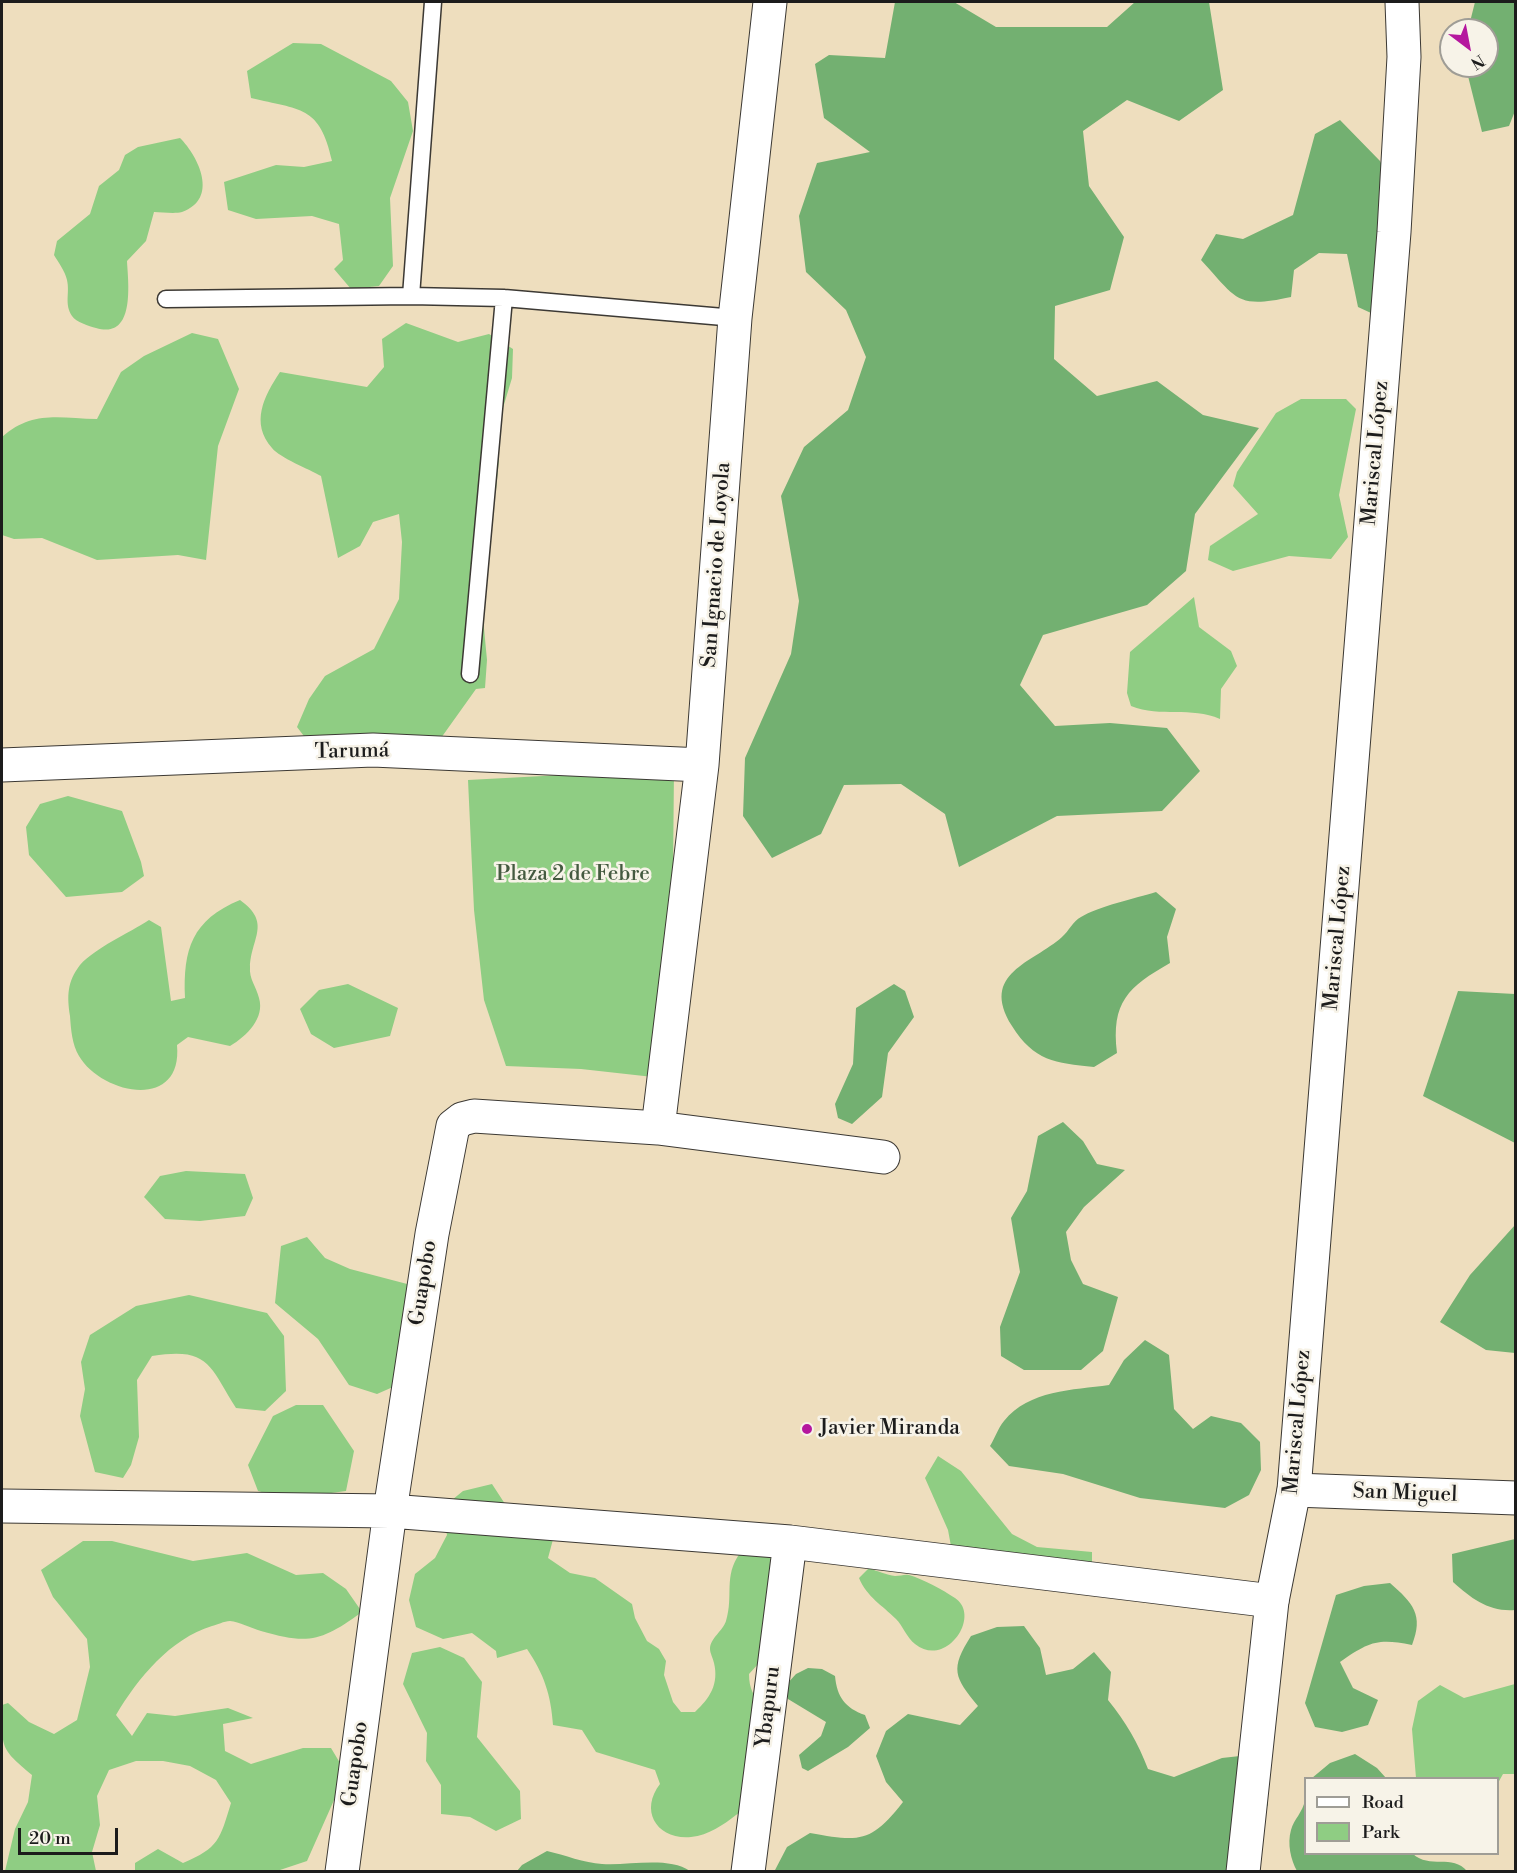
<!DOCTYPE html>
<html>
<head>
<meta charset="utf-8">
<style>
  body { margin:0 }
  #map { position:relative; width:1517px; height:1873px; overflow:hidden; background:#eedebe; font-family:"Libre Bodoni",serif }
  canvas { display:block }
  .frame { position:absolute; inset:0; border:3px solid #1c1c1c; pointer-events:none }
  .legend { position:absolute; left:1304px; top:1777px; width:195px; height:78px; box-sizing:border-box; background:#f7f3e8; border:2px solid #9f9d96; margin:0; padding:8px 10px; list-style:none; font-size:18px; color:#1c1c1c }
  .legend li { display:flex; align-items:center; gap:12px; height:30px }
  .legend b { width:30px; border:2px solid #9f9d96 }
  .north { position:absolute; left:1439px; top:18px; width:60px; height:60px; box-sizing:border-box; background:#f7f3e8; border:2px solid #9f9d96; border-radius:50%; rotate:148deg; font-size:16px; font-weight:700; line-height:24px; text-align:center; color:#1c1c1c }
  .north::after { content:''; display:block; margin:auto; width:21px; height:27px; background:#b5179e; clip-path:polygon(50% 0,100% 100%,50% 72%,0 100%) }
  .scale { position:absolute; left:18px; top:1828px; width:100px; height:27px; box-sizing:border-box; border:3px solid #1c1c1c; border-top:0; padding-left:8px; font-size:18px; line-height:21px; white-space:nowrap; color:#1c1c1c; -webkit-text-stroke:4px #f7f3e8; paint-order:stroke }
</style>
</head>
<body>
<div id="map">
<canvas width="1517" height="1873"></canvas>
<div class="frame"></div>
<ul class="legend">
<li><b style="height:8px;background:#fff"></b>Road</li>
<li><b style="height:16px;background:#8fcd83"></b>Park</li>
</ul>
<div class="north">N</div>
<div class="scale">20 m</div>
</div>
<script>
const context = document.querySelector('canvas').getContext('2d');
context.lineJoin = 'round';
function fill(path, color) { context.fillStyle = color; context.fill(path, 'evenodd'); }
function stroke(path, color, width, dash) { context.strokeStyle = color; context.lineWidth = width; context.lineCap = dash ? 'butt' : 'round'; context.setLineDash(dash || []); context.stroke(path); }
function drawText(font, color, halo, rows, align = 'center') {
  context.font = font + ' "Libre Bodoni",serif'; context.lineWidth = 5; context.setLineDash([]); context.textBaseline = 'middle'; context.strokeStyle = halo; context.fillStyle = color; for (const [text, x, y, turn = 0] of rows) {
    context.save(); context.translate(x, y); context.rotate((+turn || 0) * Math.PI / 180); context.textAlign = isNaN(turn) ? turn : align; if (halo) context.strokeText(text, 0, 0); context.fillText(text, 0, 0); context.restore();
  }
}
fill(new Path2D(`
  M293,43l28,1 70,37 17,21 5,29 -23,67 3,68 -14,20 -28,3 -17,-20 9,-9 -4,-36 -27,-8 -56,3 -28,-9 -4,-28 52,-17 28,2 28,-6c-12,-56 -32,-51 -81,-63l-4,-27z
  M180,138c19,19 39,61 2,74 -8,2 -20,0 -28,0l-8,29 -19,20c1,21 9,79 -31,67 -7,-2 -20,-6 -24,-12 -8,-12 -2,-23 -5,-36 -2,-9 -9,-18 -13,-25l3,-14 33,-27 9,-28 20,-16 6,-15 13,-8z
  M406,323l52,19 31,-8 24,15 -1,29 -16,53 3,28 -3,31 -11,25 -6,61 8,84 -2,28 -9,1 -35,49 -128,10 -16,-21 12,-28 16,-23 49,-27 25,-50 3,-57 -3,-28 -26,8 -13,24 -22,12 -17,-82c-12,-7 -41,-18 -49,-28 -22,-25 -8,-52 8,-76l87,15 17,-20 -2,-28z
  M192,333l26,6 21,50 -21,57 -12,114 -28,-5 -81,5 -55,-22 -28,1 -12,-4v-98c30,-27 57,-19 95,-18l24,-47 23,-16z
  M1301,399h45l10,10 -17,86 9,42 -17,22 -42,-3 -56,15 -25,-11 2,-14 48,-32 -25,-28 4,-14 39,-59z
  M1194,597l5,30 32,24 6,15 -16,23 -1,30c-29,-13 -59,-1 -89,-13l-4,-13 3,-41z
  M674,769l-3,310 -90,-10 -75,-3 -22,-66 -10,-90 -6,-130z
  M68,796l54,15 19,51 3,14 -22,16 -56,5 -37,-42 -3,-28 14,-23z
  M240,900c32,23 11,38 10,67 -1,12 6,19 9,31 6,20 -12,38 -29,48l-42,-9 -11,8c6,67 -76,49 -98,11 -7,-12 -8,-26 -9,-40 -3,-20 -3,-34 10,-51 15,-17 49,-32 69,-45l12,7 10,74 14,-3c-2,-49 7,-78 55,-98z
  M348,984l50,24 -8,28 -56,12 -23,-14 -11,-25 19,-19z
  M186,1171l59,3 8,24 -8,18 -45,5 -35,-2 -21,-22 16,-21z
  M307,1237l18,21 25,11 80,21 -28,93 -25,11 -28,-9 -31,-46 -43,-36 6,-57z
  M189,1295l78,18 17,23 2,55 -21,20 -29,-3c-27,-43 -27,-61 -84,-52l-15,24 2,57 -8,28 -8,13 -28,-6 -15,-56 5,-27 -4,-27 9,-27 46,-29z
  M296,1405h27l31,46 -8,40 -59,8 -29,-8 -10,-26 25,-49z
  M938,1456l23,15 51,63 25,13 55,5v17l-139,-12 -5,-27 -23,-52z
  M492,1484l15,23 48,25 -7,26 22,15 25,5 37,26 3,14 12,23 12,8 7,12 -2,14 9,27 8,10h14c15,-14 24,-28 19,-49 -1,-5 -4,-10 -4,-14 0,-11 13,-18 16,-28 8,-26 -3,-44 14,-68l40,-5 -21,115 -10,11c0,30 20,30 35,52 -2,18 -8,14 -14,27 -6,15 -7,34 -16,48 -3,6 -12,10 -18,14 -13,10 -27,20 -45,22 -34,3 -52,-26 -31,-53l-5,-14 -59,-18 -14,-22 -29,-5c-2,-30 -9,-51 -26,-76l-30,9 -1,-7 -24,-18 -29,6 -27,-12 -7,-27 6,-26 20,-16 12,-23 -6,-26 22,-18z
  M83,1541h29l81,20 54,-8 49,22 27,-2 23,16 16,23c-40,29 -53,33 -101,19 -10,-3 -22,-9 -31,-10 -6,0 -13,4 -18,5 -42,13 -74,52 -96,89l16,21 15,-23 28,3 53,-8 25,10 -30,6 2,27 26,13 52,-16h28l15,25 -39,88 -30,10h-142v-8l23,-14 25,14c36,-15 37,-24 48,-60l-15,-23 -26,-14 -27,-5h-27l-27,9 -12,26 3,29 -8,27 4,19h-91l10,-42 13,-27 4,-27c-32,-27 -30,-26 -30,-70l6,-2 21,19 25,12 23,-14 13,-53 -3,-28 -34,-42 -12,-27z
  M869,1568c8,3 18,7 26,8 5,0 10,-2 14,-1 14,4 34,15 46,23 27,18 -9,71 -40,46 -8,-6 -12,-18 -19,-25 -14,-14 -29,-22 -37,-41z
  M440,1647l24,11 18,24 -5,55 43,54 1,28 -25,12 -26,-14 -29,-3v-29l-15,-24 1,-28 -24,-49 9,-31z
  M1515,1684v90h-12l-5,9v-5h-82l-4,-49 6,-28 22,-16 24,13z`), '#8fcd83');
fill(new Path2D(`
  M895,2h59l42,25h111l28,-25h74l14,88 -44,31 -52,-21 -44,31 6,55 35,51 -14,53 -55,16 -1,53 43,37 60,-15 46,34 56,13 -64,86 -9,57 -39,34 -104,30 -23,50 35,41 55,-3 57,5 33,43 -38,40 -105,5 -98,51 -14,-53 -44,-30 -57,1 -23,49 -49,24 -29,-42 2,-58 46,-104 8,-53 -18,-105 23,-49 44,-37 18,-53 -20,-47 -40,-38 -7,-56 18,-53 53,-11 -46,-34 -9,-54 14,-9 56,3z
  M1475,2h40v109l-6,15 -27,6 -14,-56v-10h19v-36h-19z
  M1340,120l40,41 23,50 -32,102 -13,-6 -11,-53 -28,-1 -25,17 -3,27c-55,12 -54,2 -90,-37l15,-26 27,5 50,-24 22,-81z
  M1156,892l20,17 -9,28 3,26c-42,24 -59,39 -53,90l-23,14c-39,-4 -60,-6 -82,-41 -33,-53 21,-63 50,-89 7,-6 11,-16 19,-20 16,-10 55,-19 75,-25z
  M894,984l11,7 9,26 -26,36 -6,44 -30,27 -14,-6 -3,-14 18,-40 3,-56z
  M1458,991l57,3v149l-92,-47z
  M1063,1122l20,19 14,23 28,6 -41,37 -18,25 5,28 12,24 35,13 -15,54 -22,19h-57l-23,-14 -1,-29 20,-55 -9,-54 16,-27 11,-55z
  M1515,1225v128l-29,-3 -46,-28 30,-47z
  M1145,1340l24,15 5,54 19,20 18,-13 30,7 19,19 1,28 -12,25 -24,13 -85,-10 -77,-24 -54,-8 -19,-20c5,-8 8,-18 14,-25 25,-31 69,-31 105,-36l15,-25z
  M1515,1539v71c-26,2 -43,-11 -62,-28l-1,-28z
  M1390,1583c23,20 34,32 22,62 -35,-7 -43,-3 -72,17l13,26 25,12 -10,25 -26,7 -27,-5 -10,-24 31,-108 28,-9z
  M1024,1626l16,22 6,27 27,-6 21,-17 17,20 -3,28c18,22 30,43 40,69l26,8 48,-19 27,-3 14,23 5,27 -32,46 6,20 -468,1 13,-25 23,-14c50,9 61,10 93,-31l-17,-20 -10,-26 10,-25 22,-17 52,11 18,-19c-24,-29 -28,-37 -7,-70l26,-9z
  M808,1668l14,1 13,7c2,21 10,32 30,39l5,13 -22,19 -40,24 -6,-3 -3,-13 22,-19 5,-14 -38,-23 -2,-14 10,-11z
  M1355,1754l22,14 9,10h-74l18,-15z
  M1305,1800l1,54h107c16,15 40,0 54,17h-170c-6,-11 -10,-27 -6,-41 3,-11 12,-18 14,-30z
  M547,1851c18,4 37,12 55,13 26,2 66,-8 88,7h-173l5,-6z`), '#73b071');
const service = new Path2D(`
  M411,296l22,-294
  M166,299l245,-3 93,2 231,20
  M470,674l34,-376`);
const minor = new Path2D(`
  M2,765l371,-15 329,15
  M658,1128l44,-363 33,-447 35,-316
  M1294,1490l222,8
  M2,1506l388,5 400,31 482,59
  M342,1872l48,-361 42,-277 21,-108 9,-7 12,-3 184,12 225,29
  M748,1872l42,-330`);
const tertiary = new Path2D(`
  M1243,1872l29,-271 22,-111 100,-1258 10,-175 -2,-55`);
stroke(service, '#3c3934', 19);
stroke(minor, '#3c3934', 35);
stroke(tertiary, '#3c3934', 35);
stroke(service, '#fff', 16);
stroke(minor, '#fff', 33);
stroke(tertiary, '#fff', 33);
for (const [x, y, r, color] of [
  [807,1429,6,"#b5179e"]
]) { const dot = new Path2D(); dot.arc(x, y, r, 0, 2 * Math.PI); context.fillStyle = color; context.fill(dot); stroke(dot, '#f7f3e8', 2); }
drawText('21px', '#1c1c1c', '#f7f3e8', [
  ["Mariscal López",1376,453,-85],
  ["San Ignacio de Loyola",717,565,-86],
  ["Tarumá",352,752,-1],
  ["Mariscal López",1338,938,-85],
  ["Guapobo",424,1283,-81],
  ["Mariscal López",1298,1422,-85],
  ["San Miguel",1405,1494,2],
  ["Ybapuru",769,1707,-83],
  ["Guapobo",356,1764,-82]
]);
drawText('21px', '#445a40', '#f7f3e8', [
  ["Plaza 2 de Febre",573,875]
]);
drawText('21px', '#1c1c1c', '#f7f3e8', [
  ["Javier Miranda",819,1429]
], 'left');
</script>
</body>
</html>
